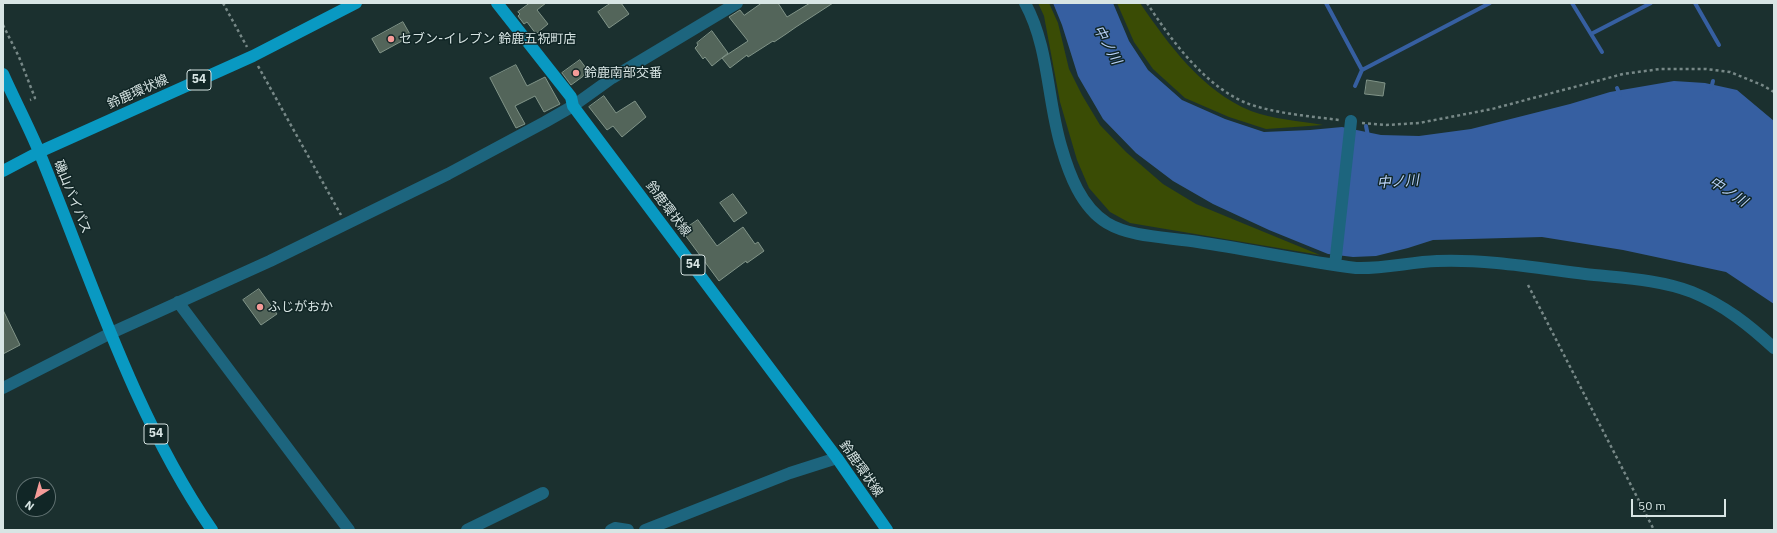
<!DOCTYPE html>
<html>
<head>
<meta charset="utf-8">
<style>
  body { margin:0 }
  #map { position:relative; width:1777px; height:533px; overflow:hidden; background:#1b302f; font-family:"IBM Plex Sans",sans-serif }
  canvas { display:block }
  .frame { position:absolute; inset:0; border:4px solid #d8e5e4; pointer-events:none }
  .north { position:absolute; left:16px; top:477px; width:40px; height:40px; box-sizing:border-box; background:#112626; border:1px solid #617272; border-radius:50%; rotate:217deg; font-size:11px; font-weight:700; line-height:16px; text-align:center; color:#d8e5e4 }
  .north::after { content:''; display:block; margin:auto; width:14px; height:18px; background:#f59b98; clip-path:polygon(50% 0,100% 100%,50% 72%,0 100%) }
  .scale { position:absolute; left:1631px; top:499px; width:95px; height:18px; box-sizing:border-box; border:2px solid #d8e5e4; border-top:0; padding-left:5px; font-size:12px; line-height:14px; white-space:nowrap; color:#d8e5e4; -webkit-text-stroke:3px #112626; paint-order:stroke }
</style>
</head>
<body>
<div id="map">
<canvas width="1777" height="533"></canvas>
<div class="frame"></div>
<div class="north">N</div>
<div class="scale">50 m</div>
</div>
<script>
const context = document.querySelector('canvas').getContext('2d');
context.lineJoin = 'round';
function fill(path, color) { context.fillStyle = color; context.fill(path, 'evenodd'); }
function stroke(path, color, width, dash) { context.strokeStyle = color; context.lineWidth = width; context.lineCap = dash ? 'butt' : 'round'; context.setLineDash(dash || []); context.stroke(path); }
function drawText(font, color, halo, rows, align = 'center') {
  context.font = font + ' "IBM Plex Sans","Noto Sans JP",sans-serif'; context.lineWidth = 3; context.setLineDash([]); context.textBaseline = 'middle'; context.strokeStyle = halo; context.fillStyle = color; for (const [text, x, y, turn = 0] of rows) {
    context.save(); context.translate(x, y); context.rotate((+turn || 0) * Math.PI / 180); context.textAlign = isNaN(turn) ? turn : align; if (halo) context.strokeText(text, 0, 0); context.fillText(text, 0, 0); context.restore();
  }
}
fill(new Path2D(`
  M1038,3h11l9,20 11,46 13,26 18,30 26,27 37,32 33,20 124,51 -190,-32 -20,-11 -21,-24 -12,-28 -17,-58 -16,-86z
  M1117,3h23c29,42 62,88 111,108 21,8 49,10 72,14l-57,4 -37,-12 -44,-19 -32,-29 -19,-27z`), '#3a4c05');
fill(new Path2D(`
  M1053,3h60l16,38 19,29 34,30 43,19 39,13 46,-2 32,-3 39,8 38,1 52,-7 99,-25 40,-12 64,-11 31,2 32,7 37,31v183l-48,-32 -103,-22 -81,-13 -109,3 -25,8 -32,8 -23,1 -25,-3 -59,-24 -56,-26 -40,-23 -37,-28 -33,-34 -25,-43 -16,-51z`), '#365fa1');
stroke(new Path2D(`
  M1326,3l36,67
  M1572,3l30,49
  M1695,3l24,42
  M1591,34l60,-31
  M1355,86l7,-16 128,-67
  M1617,88l3,7
  M1711,89l2,-8
  M1366,126l2,10`), '#365fa1', 4);
const building = new Path2D(`
  M530,3h16l-9,7 11,14 -12,10 -9,-12 -3,2 -6,-8 2,-2 -2,-2z
  M611,3h10l8,11 -20,14 -11,-16z
  M762,3h16l9,14 23,-14h23l-37,24 -10,7 -12,8 -1,-1 -25,16 -1,-2 -17,13 -8,-10 26,-17 -19,-24 11,-7 4,5z
  M403,22l8,14 -31,17 -8,-14z
  M712,31l16,22 -16,13 -7,-9 -2,2 -8,-11 3,-3 -1,-2z
  M580,60l9,12 -18,13 -9,-12z
  M516,65l11,21 18,-9 15,27 -16,8 -9,-16 -20,10 10,18 -9,4 -26,-50z
  M1367,80l18,3 -2,13 -18,-2z
  M604,96l12,17 19,-12 11,16 -24,20 -9,-11 -6,4 -18,-23z
  M733,194l14,19 -13,9 -14,-19z
  M698,220l19,26 26,-19 12,17 3,-2 6,9 -17,12 -1,-2 -27,20 -37,-50z
  M259,289l18,25 -16,11 -18,-25z
  M3,310l17,35 -17,9z`);
fill(building, '#53655a');
stroke(building, '#819488', 1);
stroke(new Path2D(`
  M223,3l24,44
  M1147,3c24,37 59,85 102,101 29,10 60,12 90,16
  M3,25l16,32 16,41 -5,2
  M258,66l83,149
  M1362,123l24,2 33,-2 73,-14 131,-35 37,-5h46l24,3 32,13 12,7
  M1528,285l126,245`), '#778887', 2.5, [3, 3]);
stroke(new Path2D(`
  M1025,3c24,44 22,96 36,143 8,28 20,61 46,77 25,15 62,14 91,19 53,8 105,19 158,26 28,1 54,-6 81,-7 49,-2 100,7 148,13 35,4 74,5 107,18 32,13 57,33 82,56
  M1335,265l16,-144
  M178,302l171,228
  M3,388l108,-55 159,-72 178,-87 97,-52 28,-16 39,-28 125,-75
  M467,530l76,-37
  M611,530l4,-2 13,2
  M645,530l145,-57 47,-15`), '#1d657e', 12);
stroke(new Path2D(`
  M497,3l74,94 2,9 264,352 50,72
  M3,74c12,27 26,53 37,80 52,127 94,262 172,376
  M3,171l36,-19 214,-96 103,-53`), '#0999c2', 12);
for (const [x, y, r, color] of [
  [391,39,4,"#f59b98"],
  [576,73,4,"#f59b98"],
  [260,307,4,"#f59b98"]
]) { const dot = new Path2D(); dot.arc(x, y, r, 0, 2 * Math.PI); context.fillStyle = color; context.fill(dot); stroke(dot, '#112626', 1.5); }
for (const [x, y, w] of [
  [199,80,24],
  [693,265,24],
  [156,434,24]
]) { const box = new Path2D(); box.roundRect(x - w / 2, y - 10, w, 20, 3); context.fillStyle = '#112626'; context.fill(box); stroke(box, '#d8e5e4', 1); }
drawText('bold 12px', '#d8e5e4', null, [
  ["54",199,80],
  ["54",693,265],
  ["54",156,434]
]);
drawText('13px', '#d8e5e4', '#112626', [
  ["セブン-イレブン 鈴鹿五祝町店",399,39],
  ["鈴鹿南部交番",584,73],
  ["ふじがおか",268,307]
], 'left');
drawText('13px', '#d8e5e4', '#112626', [
  ["鈴鹿環状線",138,92,-24],
  ["磯山バイパス",72,197,68],
  ["鈴鹿環状線",668,209,53],
  ["鈴鹿環状線",861,469,55]
]);
drawText('italic 14px', '#b9d1f6', '#112626', [
  ["中ノ川",1107,45,61],
  ["中ノ川",1398,182,-4],
  ["中ノ川",1728,192,33]
]);
</script>
</body>
</html>
